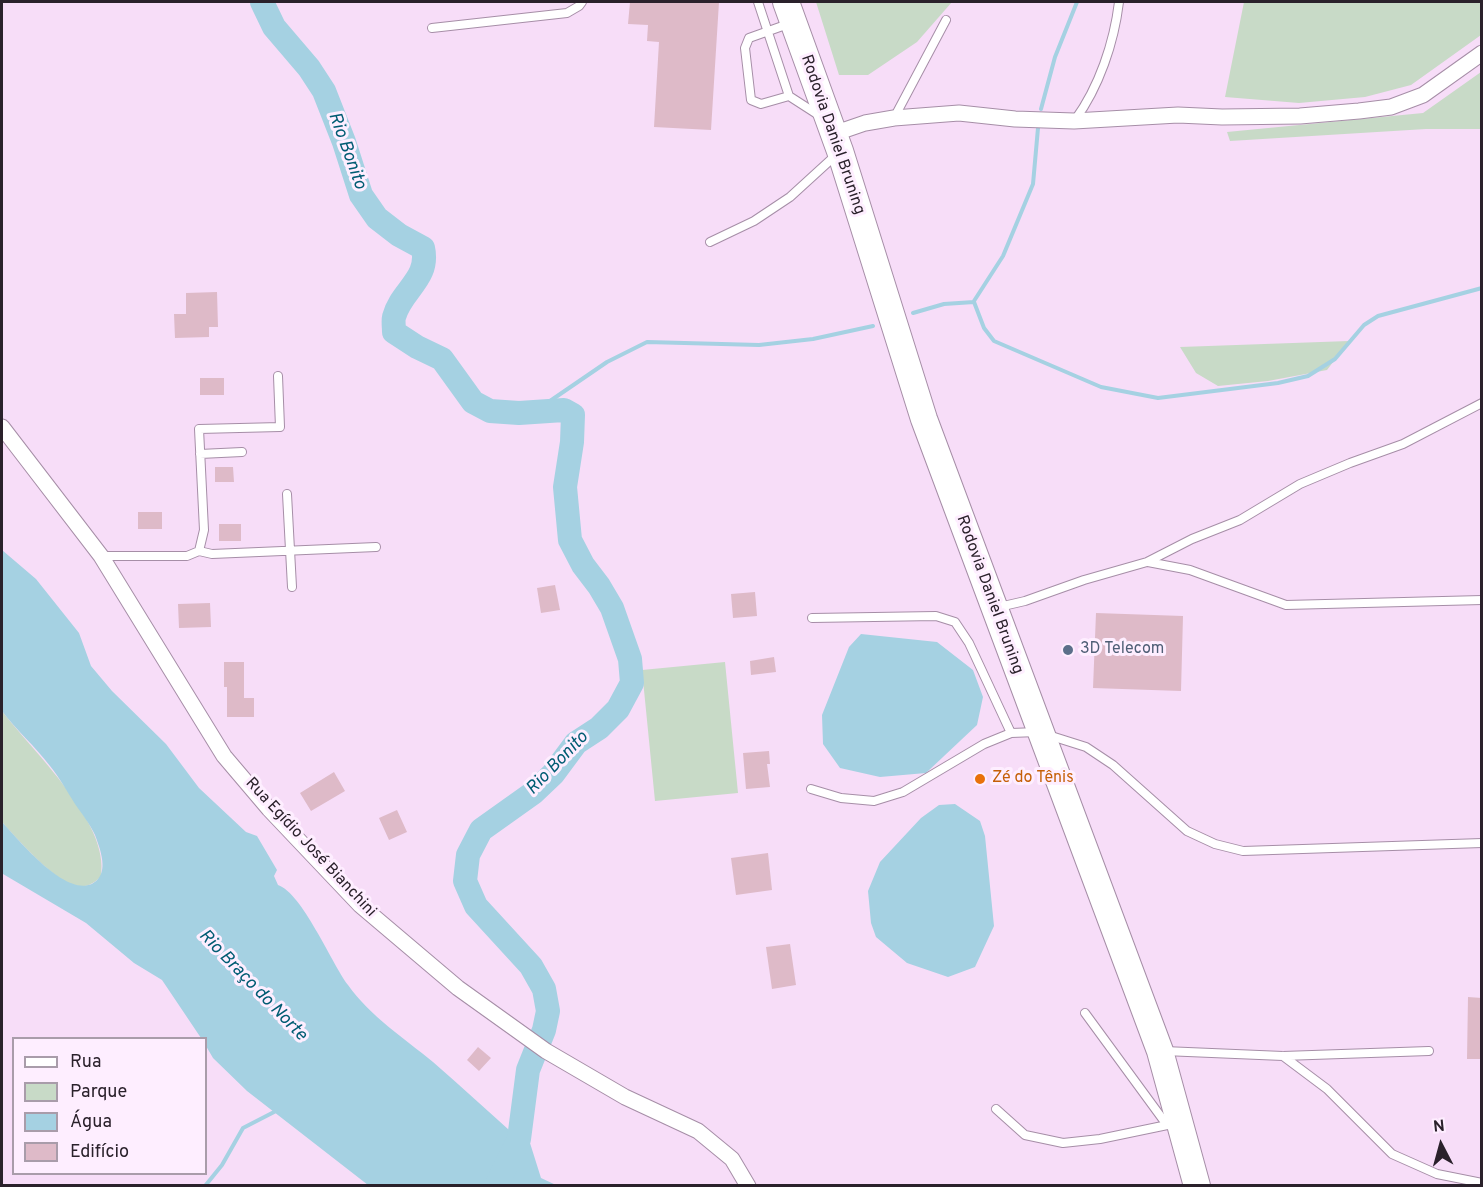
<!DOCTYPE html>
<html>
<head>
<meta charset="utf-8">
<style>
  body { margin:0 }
  #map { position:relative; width:1483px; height:1187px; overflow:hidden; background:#f7ddf8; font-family:Overpass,sans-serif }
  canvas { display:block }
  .frame { position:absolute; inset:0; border:3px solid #2a212b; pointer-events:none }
  .legend { position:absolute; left:12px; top:1037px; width:195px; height:138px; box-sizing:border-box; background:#feeeff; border:2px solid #a99caa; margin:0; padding:8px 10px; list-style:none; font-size:18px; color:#2a212b }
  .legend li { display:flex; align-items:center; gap:12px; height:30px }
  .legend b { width:30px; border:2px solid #a99caa }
  .north { position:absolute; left:1411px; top:1115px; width:60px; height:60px; -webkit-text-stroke:4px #feeeff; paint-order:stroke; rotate:354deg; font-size:16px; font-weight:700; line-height:24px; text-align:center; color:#2a212b }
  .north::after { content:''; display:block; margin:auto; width:21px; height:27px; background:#2a212b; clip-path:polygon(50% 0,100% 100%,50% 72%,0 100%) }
</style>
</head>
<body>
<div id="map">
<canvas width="1483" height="1187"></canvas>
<div class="frame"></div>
<ul class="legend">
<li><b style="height:8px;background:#fff"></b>Rua</li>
<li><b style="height:16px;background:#c8dac7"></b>Parque</li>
<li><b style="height:16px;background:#a5d1e2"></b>Água</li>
<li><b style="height:16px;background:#debac8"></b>Edifício</li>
</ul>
<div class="north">N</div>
</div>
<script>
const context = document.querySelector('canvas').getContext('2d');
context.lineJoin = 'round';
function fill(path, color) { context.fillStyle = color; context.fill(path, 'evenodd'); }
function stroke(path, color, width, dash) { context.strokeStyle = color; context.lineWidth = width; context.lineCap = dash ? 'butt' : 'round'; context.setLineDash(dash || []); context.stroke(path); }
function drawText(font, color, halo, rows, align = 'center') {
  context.font = font + ' Overpass,sans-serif'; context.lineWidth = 6; context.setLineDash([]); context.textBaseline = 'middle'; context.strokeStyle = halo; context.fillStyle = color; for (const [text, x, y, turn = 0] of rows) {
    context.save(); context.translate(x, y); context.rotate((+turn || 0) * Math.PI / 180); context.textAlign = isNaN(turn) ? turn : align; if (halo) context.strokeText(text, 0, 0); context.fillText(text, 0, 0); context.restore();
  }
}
fill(new Path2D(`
  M816,2h136l-35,40 -49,33h-29z
  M1244,2h237v33l-70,50 -46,12 -66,6 -74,-6z
  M1481,72v57h-55l-196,12 -3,-9 196,-19z
  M1349,341l-22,29 -59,11 -50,5 -22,-13 -16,-26z
  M725,662l13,131 -83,8 -13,-131z
  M2,711c30,40 108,111 99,165 -6,7 -15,12 -25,10 -21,-4 -59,-47 -74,-64z`), '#c8dac7');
fill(new Path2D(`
  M2,550l34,29 43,54 12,33 21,25 54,53 33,44 47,44 11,4 20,34 -3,6 4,9c24,8 53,77 70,100 22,31 56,53 85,77 29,25 57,51 86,77l11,4 11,35 15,7h-188l-121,-94 -34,-33 -7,-12v-8h-5l-39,-58 -28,-17 -48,-40 -83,-49 -1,-2v-50c17,18 71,85 96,57 10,-11 1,-33 -3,-44 -5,-11 -13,-21 -20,-31 -8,-13 -16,-27 -25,-38 -15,-20 -34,-36 -48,-55z
  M861,634l76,8 36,28 10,27 -6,28 -51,48 -46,4 -40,-9 -17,-24 -1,-29 27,-68z
  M955,804l25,17 5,15 9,90 -19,41 -27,10 -41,-14 -31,-26 -5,-14 -3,-32 12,-29 41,-44 18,-13z`), '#a5d1e2');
stroke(new Path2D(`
  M1041,109l14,-52 22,-55
  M974,301l29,-45 30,-72 5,-56
  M974,302l10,26 10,13 107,46 57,11 120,-15 30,-7 27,-17 29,-34 14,-9 104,-28
  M913,313l31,-9 30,-2
  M546,411l4,-10 57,-39 40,-20 112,3 54,-6 60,-13
  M205,1186l17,-21 21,-37 33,-17`), '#a5d1e2', 4);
stroke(new Path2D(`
  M262,2l12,25 35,41 15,23 20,51 17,53 16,23 22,17 24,13c7,31 -22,42 -29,69 -1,4 0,10 0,15l23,15 25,12 31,43 17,9 29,2 45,-3 9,5 -1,27 -7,45 5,53 13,25 16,21 13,22 18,51 2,24 -14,26 -19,19 -23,15 -23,31 -20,19 -52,37 -13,25 -3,26 11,25 55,60 13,23 4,22 -4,19 -16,40 -9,69 -23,47`), '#a5d1e2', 24);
fill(new Path2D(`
  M630,2h89l-8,128 -57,-3 5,-85 -12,-1 1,-16 -20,-1z
  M217,292l1,35h-9v10l-34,1 -1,-24h12v-21z
  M200,378h24v17h-24z
  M215,467h18l1,15h-19z
  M138,512h24v17h-24z
  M219,524h22v17h-22z
  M555,585l5,25 -19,3 -4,-25z
  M755,592l2,24 -24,2 -2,-24z
  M210,603l1,24 -32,1 -1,-24z
  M1096,613l87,3 -2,75 -88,-3z
  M774,657l2,15 -25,3 -1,-14z
  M224,662h20v36h10v19h-27v-30h-3z
  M769,751l1,13h-3l3,23 -24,2 -3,-36z
  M334,772l11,19 -34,20 -11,-18z
  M397,810l10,22 -18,8 -10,-22z
  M768,853l4,37 -36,5 -5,-37z
  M790,944l6,41 -24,4 -6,-42z
  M1468,997l14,1v61h-15z
  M478,1047l13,11 -12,13 -12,-11z`), '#debac8');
const service = new Path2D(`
  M758,2l31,94 31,20
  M432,28l135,-15 12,-7 3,-4
  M789,96l-28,8 -10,-4 -6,-52 4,-10 42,-15
  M894,118l52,-98
  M1075,120c24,-33 39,-77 44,-118
  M710,242l44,-21 36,-24 46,-42
  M200,454l42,-2
  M287,494l5,93
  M199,551l13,3 164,-7
  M101,556h86l12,-5 5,-21 -5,-101 81,-2 -2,-51
  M1148,562l42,8 96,35 196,-5
  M999,607l26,-6 59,-21 63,-18 45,-23 48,-19 60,-36 50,-21 53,-19 79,-41
  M812,618l124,-2 19,6 14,21 42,90 26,-1
  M1048,735l38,12 27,18 74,66 28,13 28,7 239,-8
  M811,789l30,9 33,3 29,-9 81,-48 27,-11
  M1085,1013l82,112
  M1164,1051l119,5 146,-5
  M1283,1056l44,33 65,65 45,20 45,9
  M996,1109l29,26 38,8 37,-4 77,-16`);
const minor = new Path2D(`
  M833,134l32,-11 29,-5 65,-5 56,6 59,2 104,-6 44,2 78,-1 59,-5 32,-4 32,-12 59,-42
  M2,427l99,129 123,200 45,53 91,96 98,83 88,63 79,46 73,34 34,28 16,27`);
const primary = new Path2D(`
  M786,2l54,149 84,268 236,632 37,135`);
stroke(service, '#a68ea7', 10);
stroke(minor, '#a68ea7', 17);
stroke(primary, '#a68ea7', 28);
stroke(service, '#fff', 8);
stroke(minor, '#fff', 15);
stroke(primary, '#fff', 26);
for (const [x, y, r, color] of [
  [1068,650,6,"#5c6f8a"],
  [980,779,6,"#e8710a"]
]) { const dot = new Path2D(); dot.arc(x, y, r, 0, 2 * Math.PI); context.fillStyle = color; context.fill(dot); stroke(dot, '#feeeff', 2); }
drawText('16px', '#2a212b', '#feeeff', [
  ["Rodovia Daniel Bruning",832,135,71],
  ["Rodovia Daniel Bruning",989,595,70],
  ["Rua Egídio José Bianchini",310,848,47]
]);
drawText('16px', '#4e5e75', '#feeeff', [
  ["3D Telecom",1080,650]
], 'left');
drawText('16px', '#c56008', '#feeeff', [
  ["Zé do Tênis",992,779]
], 'left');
drawText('italic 18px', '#015c73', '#feeeff', [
  ["Rio Bonito",346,151,70],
  ["Rio Bonito",558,764,-46],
  ["Rio Braço do Norte",252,986,46]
]);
</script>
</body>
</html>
